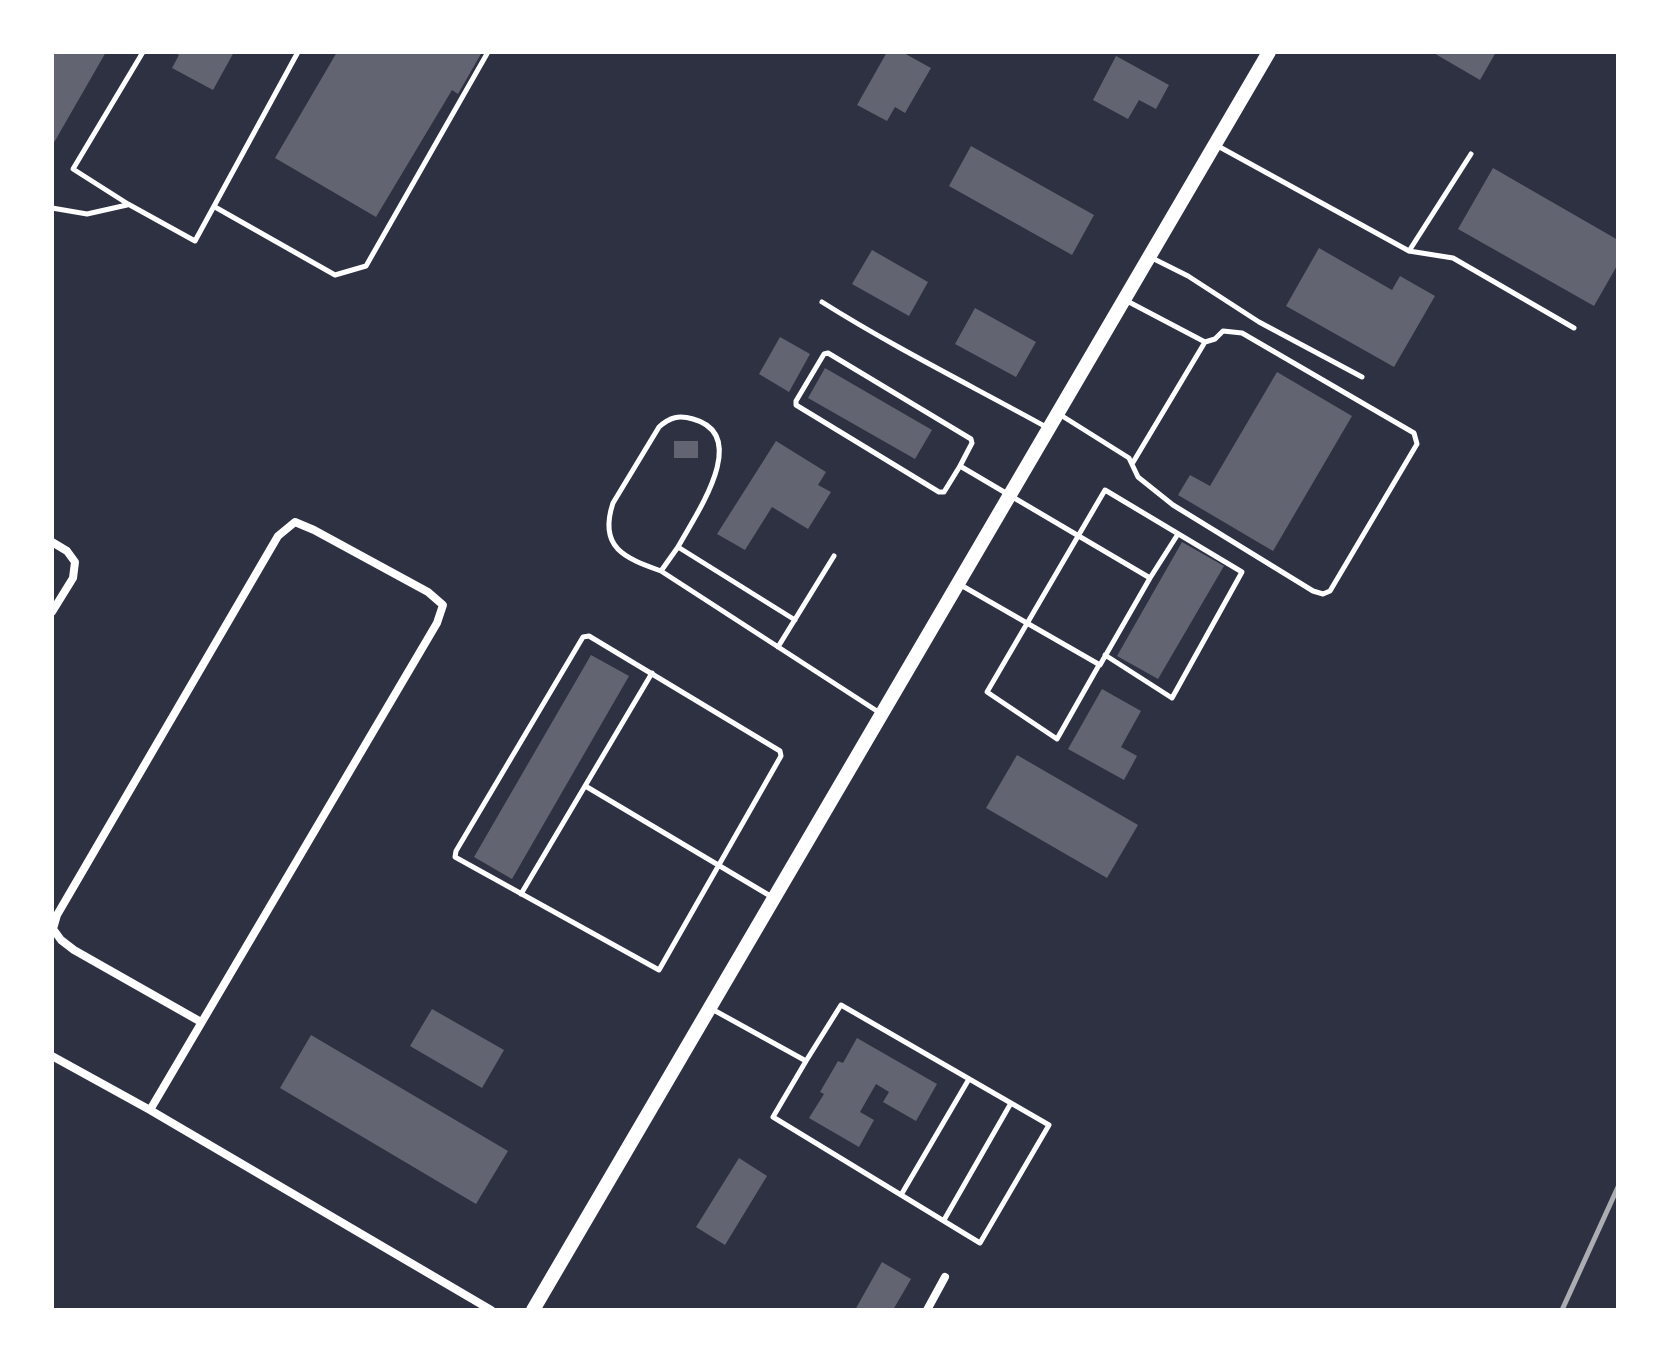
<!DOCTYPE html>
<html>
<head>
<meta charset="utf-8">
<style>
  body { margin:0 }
  #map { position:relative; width:1670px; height:1362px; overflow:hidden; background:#2d3142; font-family:"Archivo Narrow",sans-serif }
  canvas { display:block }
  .frame { position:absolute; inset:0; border:54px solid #fff; pointer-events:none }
</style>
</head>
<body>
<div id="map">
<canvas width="1670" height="1362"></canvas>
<div class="frame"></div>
</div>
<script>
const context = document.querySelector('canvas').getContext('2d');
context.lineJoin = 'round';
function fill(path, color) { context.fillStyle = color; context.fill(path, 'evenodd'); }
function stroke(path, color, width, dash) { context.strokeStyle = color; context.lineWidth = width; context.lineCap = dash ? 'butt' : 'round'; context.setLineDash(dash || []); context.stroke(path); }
fill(new Path2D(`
  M52,52h54l-54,94z
  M173,52h61l-21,38 -41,-22 7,-13z
  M337,52h145l-24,42 -6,-4 -76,127 -101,-59z
  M887,52h15l29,16 -26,45 -10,-6 -8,14 -30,-16z
  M1432,52h64l-16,28z
  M1116,56l53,29 -13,24 -17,-9 -11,19 -35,-19z
  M971,146l123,69 -22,40 -123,-69z
  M1493,168l125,72v24l-24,42 -136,-77z
  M1319,248l73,42 8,-14 35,20 -41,71 -108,-61z
  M872,250l56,32 -19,34 -57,-32z
  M975,308l61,34 -20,35 -61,-33z
  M780,337l30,17 -21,38 -30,-18z
  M825,368l107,62 -17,29 -107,-61z
  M1277,372l75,44 -79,135 -95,-56 12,-20 20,11z
  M674,441h24v17h-24z
  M776,441l50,31 -8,13 13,7 -23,37 -36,-22 -27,43 -28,-16z
  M1182,542l42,24 -66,113 -41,-23z
  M591,655l38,21 -117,203 -38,-22z
  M1102,689l39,22 -20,36 16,9 -13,24 -56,-31z
  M1017,755l121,70 -31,53 -121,-70z
  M432,1009l72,41 -22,38 -72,-42z
  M311,1035l197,116 -32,53 -196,-116z
  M857,1038l80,46 -21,37 -33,-19 6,-10 -13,-8 -16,28 14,8 -15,27 -50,-29 15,-24 -4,-2 18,-31 5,2z
  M739,1158l28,18 -42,69 -29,-18z
  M882,1262l29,17 -18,31h-38z`), '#626471');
stroke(new Path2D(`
  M143,52l-70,117 55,35 67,37 103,-189
  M1216,145l193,106 44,7 121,70
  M215,207l120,68 31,-9 122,-214
  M52,208l35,6 40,-9
  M1409,251l62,-97
  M1150,257l38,19 71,46 103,55
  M822,302c73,46 150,84 226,126
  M1059,414l70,44 9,19 35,28 140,86 10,3 7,-3 87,-147 -3,-11 -172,-100 -19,-2 -8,8 -10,3 -78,-41
  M1132,464l73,-122
  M661,571c-36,-13 -63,-23 -48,-68l46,-76c11,-10 20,-12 34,-8 60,16 1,98 -15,128
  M1150,578l28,-44
  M959,584l141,81 50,-87 -190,-112 -16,26h-5l-143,-87v-4l28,-47 4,-1 143,86 1,4 -12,23
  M795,620l-117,-73 -17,24 219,142
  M589,636l191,115 1,5 -122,214 -204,-113 1,-6 127,-214z
  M778,647l56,-91
  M1099,665l-42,74 -70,-47 118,-202 137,82 -70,126 -67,-43
  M587,787l185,110
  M521,894l131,-221
  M710,1008l96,53 35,-56 208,120 -69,118 -207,-126 33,-56
  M901,1195l68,-116
  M944,1220l67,-117`), '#fff', 5);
stroke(new Path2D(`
  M52,542l15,9 8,11 -2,16 -21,34
  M52,1056l98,54 341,200
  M150,1110l287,-487 6,-18 -15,-13 -114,-62 -19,-8 -17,14 -221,379 -4,14 8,11 13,10 127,72
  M927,1310l18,-33`), '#fff', 8);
stroke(new Path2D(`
  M533,1310l736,-1258`), '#fff', 14);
stroke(new Path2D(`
  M1562,1310l56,-123`), '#abadb3', 5);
</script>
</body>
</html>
